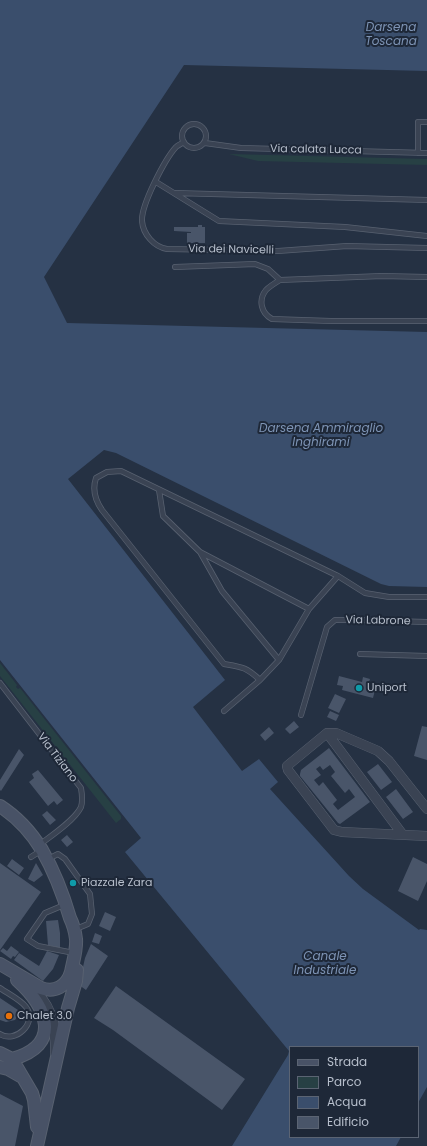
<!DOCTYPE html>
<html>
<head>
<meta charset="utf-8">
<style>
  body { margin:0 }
  #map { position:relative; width:427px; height:1146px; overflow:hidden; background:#253143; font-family:Poppins,sans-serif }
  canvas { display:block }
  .legend { position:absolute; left:289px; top:1046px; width:130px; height:92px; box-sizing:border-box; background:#1e2838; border:1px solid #5b6473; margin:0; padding:5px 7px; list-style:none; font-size:12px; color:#b7bfcc }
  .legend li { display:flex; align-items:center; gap:8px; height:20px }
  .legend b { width:20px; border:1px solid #5b6473 }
</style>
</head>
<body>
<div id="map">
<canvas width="427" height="1146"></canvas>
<ul class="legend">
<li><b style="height:5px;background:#485266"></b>Strada</li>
<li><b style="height:11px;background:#274044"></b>Parco</li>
<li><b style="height:11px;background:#3a4e6c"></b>Acqua</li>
<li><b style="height:11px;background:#495569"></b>Edificio</li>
</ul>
</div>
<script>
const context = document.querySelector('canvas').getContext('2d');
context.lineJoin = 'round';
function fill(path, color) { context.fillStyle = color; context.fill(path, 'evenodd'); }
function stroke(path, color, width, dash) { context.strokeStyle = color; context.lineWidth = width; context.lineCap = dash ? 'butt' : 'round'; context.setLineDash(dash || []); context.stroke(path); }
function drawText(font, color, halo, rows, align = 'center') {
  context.font = font + ' Poppins,sans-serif'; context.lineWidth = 4; context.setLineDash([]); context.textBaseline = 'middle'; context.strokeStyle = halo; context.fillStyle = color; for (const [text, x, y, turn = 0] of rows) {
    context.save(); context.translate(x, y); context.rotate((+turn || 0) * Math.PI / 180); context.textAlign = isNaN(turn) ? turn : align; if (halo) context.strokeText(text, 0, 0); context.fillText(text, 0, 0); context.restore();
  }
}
fill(new Path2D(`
  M229,154l198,5v6l-169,-4z
  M0,663l17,22 -1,2 2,2 2,-1 101,128v3l-5,4 -116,-147z`), '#274044');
fill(new Path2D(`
  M0,0h427v71l-243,-6 -140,212 23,46 360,9v255l-38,-1 -8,-2 -265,-131 -12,-3 -36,29 157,201 -32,27 49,64 17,-12 19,23 -8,7 79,87 14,13 56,41 1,-1 7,1v157l-9,16v-56h-128v90h111l-5,9h-164l56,-91 1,-4 -164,-199 16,-14 -141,-178z`), '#3a4e6c');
fill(new Path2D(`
  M198,225h4v2h3v16h-18v-10h4v-1l-17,-1v-4h24z
  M339,676l23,6 1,-5 7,2 -2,6 8,1 -3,12 -31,-8 1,-4 -6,-1z
  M335,694l11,5 -7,14 -11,-5z
  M330,711l9,4 -3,6 -9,-4z
  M294,721l5,6 -9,7 -5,-5z
  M422,726l5,1v33l-13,-4z
  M269,727l5,6 -9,8 -5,-6z
  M329,748l41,54 -30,22 -2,-1 -38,-47v-2l1,-4zM330,765l5,7 -4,4 14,17 4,-4 6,8 -17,13 -5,-6 4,-4 -14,-18 -4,4 -5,-6 7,-5 -5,-6 4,-3 3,4z
  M19,749l5,6 -23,36 -1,-1v-10z
  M378,764l14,18 -11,8 -14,-18z
  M38,770l25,30 -6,5 -3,-4 -6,5 -19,-24 5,-4 -2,-4z
  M396,789l17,23 -10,7 -17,-22z
  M47,811l9,9 -6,5 -8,-10z
  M67,835l6,7 -6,5 -6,-7z
  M413,857l14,7v17l-9,20 -20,-10z
  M12,859l12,9 -5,7 -12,-9z
  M0,863l41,29 -41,58z
  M36,863l7,12 -9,7 -6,-3z
  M105,912l11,5 -6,14 -11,-5z
  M58,920l2,13v15l-12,-3 -2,-24z
  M95,933l7,3 -3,8 -7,-2z
  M91,944l17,12 -22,34 -7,-5 6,-27z
  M11,946l8,6 -4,5 -2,-1 -2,3 -11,-8 3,-3 4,3z
  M47,951l12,4 -6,14 -10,12 -29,-21 5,-7 20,13z
  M116,986l129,93 -23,31 -109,-80 -19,-12z
  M0,998l21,14 -6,8 -9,2 -6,-2z
  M0,1094l23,12 -8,40h-15z`), '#495569');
const service = new Path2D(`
  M182 136a12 12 0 1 1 24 0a12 12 0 1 1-24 0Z
  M184,142c-3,2 -6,3 -8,5 -11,12 -35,58 -34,74 1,13 12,26 25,28l111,2 69,-5 80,2
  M205,143l36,5 186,5
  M418,153v-31h9
  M156,182l63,39 126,6 82,9
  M175,193l252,7
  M175,267l80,-3 13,5 12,11 102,-4 45,1
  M280,280c-5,3 -10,6 -14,10 -8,10 -5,23 6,29l59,2h96
  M159,490l4,26 37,36 109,57
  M200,552l22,39 57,69
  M360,654l67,2
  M260,680c-14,-13 -18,-13 -36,-16l-122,-154c-7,-10 -10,-20 -6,-32l11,-6 14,-1 217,105 27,17 24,4h38
  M0,683l81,105c1,6 2,13 0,19 -6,13 -30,29 -42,38
  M224,711l36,-31 19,-20 30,-51 29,-33
  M301,715l26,-88 8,-7h20l72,2
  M31,857l11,-7
  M48,859l10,-5 7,5 25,35 2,20 -4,10 -12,5
  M64,905l-19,8 -18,26 11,7 36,7
  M0,988c7,5 21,12 26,19 12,16 -11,37 -26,27`);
const minor = new Path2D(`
  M327,733l76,102
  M427,809l-38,-48 -11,-10 -42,-18h-9l-40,33 1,4 46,60 8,2 85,4`);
const tertiary = new Path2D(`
  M28,986c21,15 29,41 28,66`);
const secondary = new Path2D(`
  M0,806c17,11 31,26 42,44 12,21 21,44 28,68 3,6 5,13 6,21 1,11 -3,22 -5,33 -4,14 -16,21 -30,16l-41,-24
  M0,1053l12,6
  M12,1059c51,-14 35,-52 5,-79
  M12,1059l20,34 2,7 3,27
  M0,1067l8,2 14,8
  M37,1146l31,-138 8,-27 1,-11`);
stroke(service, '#586170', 6);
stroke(minor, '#586170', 10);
stroke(tertiary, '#586170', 12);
stroke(secondary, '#586170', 14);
stroke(service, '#3a4353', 4.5);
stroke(minor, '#3a4353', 9);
stroke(tertiary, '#3a4353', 11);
stroke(secondary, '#485266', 12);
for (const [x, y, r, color] of [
  [359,688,4,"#0f9aa8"],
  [73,883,4,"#0f9aa8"],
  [9,1016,4,"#e8710a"]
]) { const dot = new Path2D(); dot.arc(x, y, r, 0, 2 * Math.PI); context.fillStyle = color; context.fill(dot); stroke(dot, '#1e2838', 1.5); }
drawText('11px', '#b7bfcc', '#1e2838', [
  ["Via calata Lucca",316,150,1],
  ["Via dei Navicelli",231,250,1],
  ["Via Labrone",378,621,1],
  ["Via Tiziano",57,758,53]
]);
drawText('11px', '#b7bfcc', '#1e2838', [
  ["Uniport",367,688],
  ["Piazzale Zara",81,883],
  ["Chalet 3.0",17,1016]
], 'left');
drawText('italic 12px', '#7d93b4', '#1e2838', [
  ["Darsena",391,28],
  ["Toscana",391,42],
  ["Darsena Ammiraglio",321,429],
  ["Inghirami",321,443],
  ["Canale",325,957],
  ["Industriale",325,971]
]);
</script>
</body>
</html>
